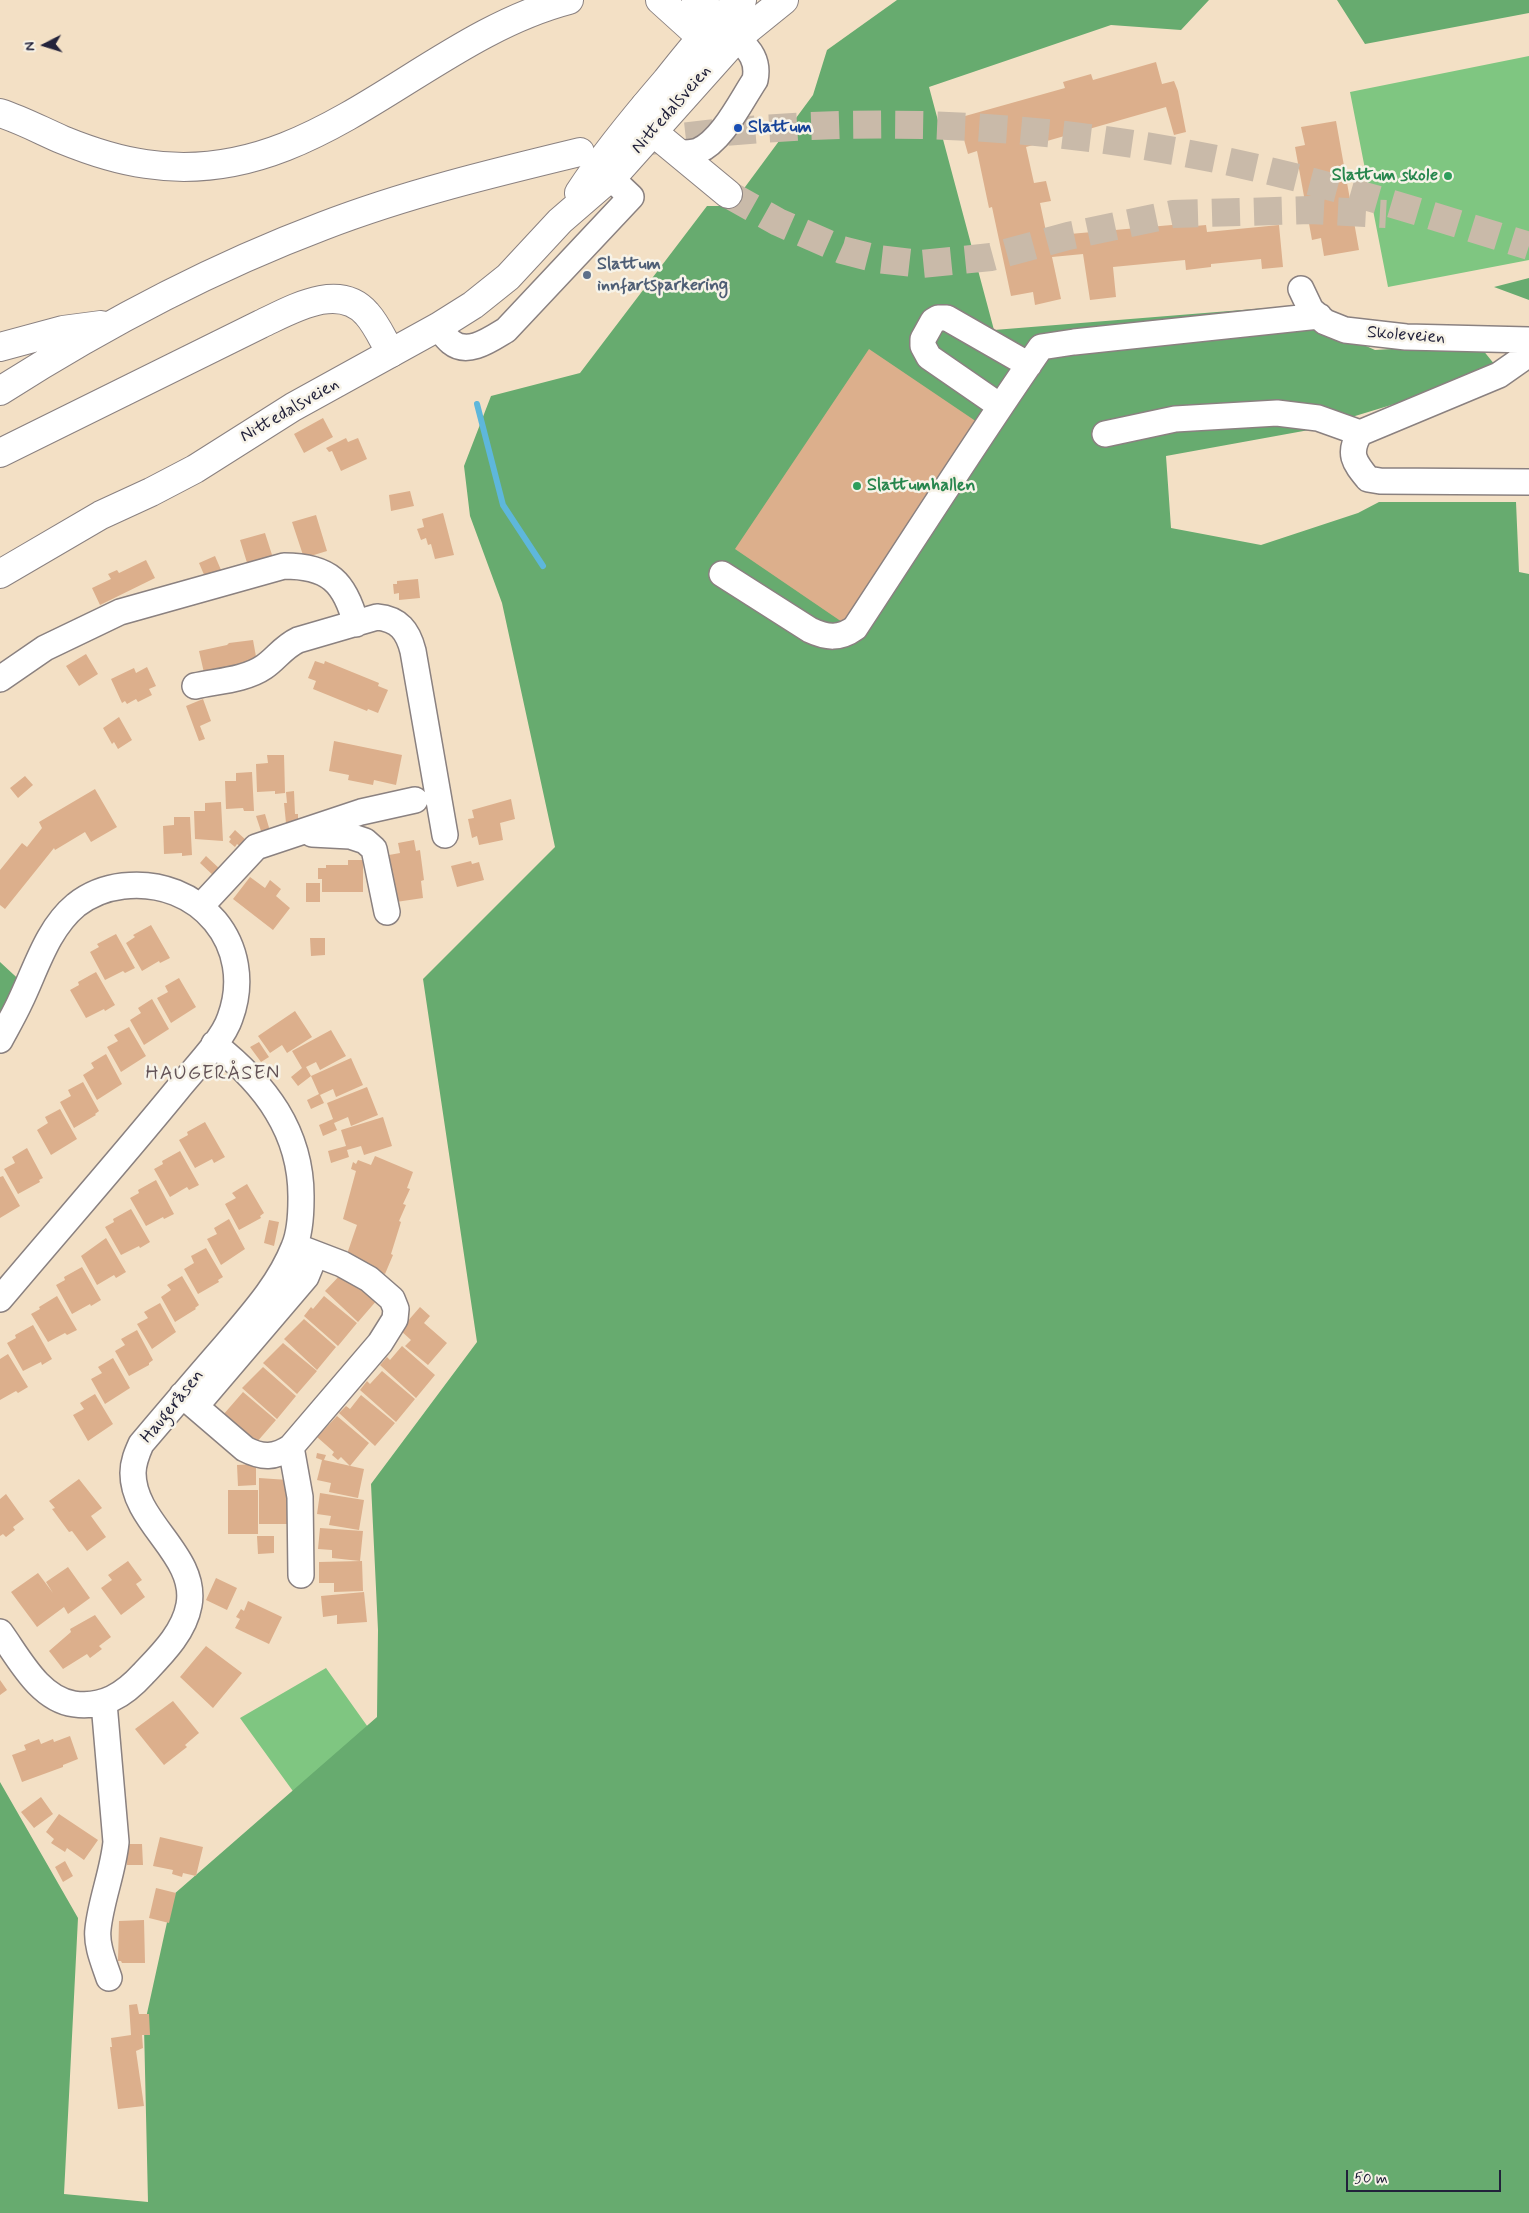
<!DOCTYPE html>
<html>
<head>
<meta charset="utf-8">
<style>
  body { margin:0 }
  #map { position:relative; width:1529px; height:2213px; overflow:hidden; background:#f3e0c5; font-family:Mynerve,sans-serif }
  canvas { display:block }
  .north { position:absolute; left:20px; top:20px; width:50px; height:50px; -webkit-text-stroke:4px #f7f3e8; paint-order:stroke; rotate:265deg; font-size:14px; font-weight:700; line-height:20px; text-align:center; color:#22223b }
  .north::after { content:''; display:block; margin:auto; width:18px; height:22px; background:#22223b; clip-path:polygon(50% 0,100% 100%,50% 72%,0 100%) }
  .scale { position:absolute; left:1346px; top:2170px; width:155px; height:22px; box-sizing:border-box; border:2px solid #22223b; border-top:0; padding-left:6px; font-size:15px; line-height:18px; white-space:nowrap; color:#22223b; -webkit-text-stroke:4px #f7f3e8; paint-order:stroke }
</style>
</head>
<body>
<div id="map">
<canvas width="1529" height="2213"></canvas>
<div class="north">N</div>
<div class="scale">50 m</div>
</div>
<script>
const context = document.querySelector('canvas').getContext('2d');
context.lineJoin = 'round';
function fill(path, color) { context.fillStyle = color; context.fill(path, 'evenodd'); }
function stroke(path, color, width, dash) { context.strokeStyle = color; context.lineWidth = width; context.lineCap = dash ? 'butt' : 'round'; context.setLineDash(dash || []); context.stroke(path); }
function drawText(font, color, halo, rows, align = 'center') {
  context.font = font + ' Mynerve,sans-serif'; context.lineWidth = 5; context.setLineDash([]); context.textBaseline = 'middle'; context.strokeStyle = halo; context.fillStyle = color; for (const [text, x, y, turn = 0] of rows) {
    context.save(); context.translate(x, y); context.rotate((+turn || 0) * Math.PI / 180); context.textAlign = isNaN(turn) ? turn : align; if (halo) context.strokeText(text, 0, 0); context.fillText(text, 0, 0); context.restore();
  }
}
fill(new Path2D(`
  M1529,56v204l-141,27 -38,-195z
  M326,1668l49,69 -80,57 -55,-76z`), '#7fc681');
fill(new Path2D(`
  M897,0h312l-28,30 -70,-5 -182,62 65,243 285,-23 96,43 103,-6 17,21 -84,34 -102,31 -143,26 5,72 90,17 97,-32 21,-11h137l3,70 10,2v1639h-1529v-431l78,136 -14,276 84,8 -4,-175 29,-132 204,-178 1,-87 -7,-146 106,-142 -54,-363 132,-132 -53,-244 -32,-87 -6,-50 27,-70 89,-23 127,-167h24l82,-111 14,-45z
  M1337,0h192v13l-164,31z
  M1529,278v22l-35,-13z
  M0,962l27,25 -27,51z`), '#67ab6f');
stroke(new Path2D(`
  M477,404l26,101 40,61`), '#5eb7db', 6);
fill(new Path2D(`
  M1156,62l6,22 12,-3 4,10 8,41 -12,3 -8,-28 -140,40 8,36 12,-2 5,20 -11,2 7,33 136,-12 1,3 22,-2 1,7 72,-7 4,42 -21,2 -1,-10 -50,5v3l-25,3 -1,-10 -72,7 3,30 -26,3 -7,-46 -31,3 9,42 -26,6 -2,-13 -22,4 -19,-89 -3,1 -12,-57 -9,3 -10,-36 107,-30 -2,-6 28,-8 2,6z
  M1336,121l23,129 -35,6 -3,-18 -9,2 -17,-93 10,-2 -4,-18z
  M869,349l111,75 -135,200 -110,-75z
  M323,418l10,19 -29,16 -10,-19z
  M346,438l2,4 10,-4 9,21 -26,12 -9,-20 -3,1 -3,-4z
  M410,491l4,15 -23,5 -2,-16z
  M443,513l11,42 -19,4 -4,-15 -3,1 -2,-7 -5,2 -4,-11 7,-2 -2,-8z
  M316,515l11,36 -23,7 -12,-36z
  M265,533l8,25 -25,8 -8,-26z
  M215,556l6,14 -16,7 -6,-14z
  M146,560l9,18 -55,27 -8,-17 19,-9 -3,-5 9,-4 2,3z
  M418,579l2,19 -21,2v-7l-5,1 -1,-10h4v-3z
  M253,640l4,22 -52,15 -6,-26 28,-6 2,-2z
  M86,654l12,20 -19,12 -13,-20z
  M315,661l9,3 1,-3 54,22 -1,3 10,4 -10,23 -10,-4 -1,2 -54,-22 3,-8 -8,-3z
  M147,667l9,19 -7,3 3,6 -14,7 -2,-3 -9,5 -2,-3 -3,2 -11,-24 23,-11 2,5z
  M203,699l8,22 -11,5 5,13 -6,2 -13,-35z
  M119,717l13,23 -14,9 -4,-7 -2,2 -9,-16z
  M334,741l68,14 -6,30 -22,-5 -1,5 -25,-5 1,-5 -20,-4z
  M267,755h17l1,38 -10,1v-3l-18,1 -1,-28 12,-1z
  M252,772l2,39h-10l-1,-3 -17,1 -1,-28h11v-8z
  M25,776l8,9 -15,13 -8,-10z
  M95,789l22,38 -26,15 -6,-10 -30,18 -1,-2 -49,61 -5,-4v-35l22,-27 5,4 15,-19 -3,-6z
  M294,791l1,23h3v6l-12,3 -2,-20h3l-1,-11z
  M511,799l4,20 -15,4 3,17 -24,5 -2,-9 -5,2 -4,-19 6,-1 -2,-8z
  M221,802l2,39 -28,-2 -1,-28h11v-8z
  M265,814l5,17 -8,3 -6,-18z
  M174,817h16l2,38 -10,1v-3l-18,1 -1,-28 11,-1z
  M235,830l12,11 -6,6 -4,-3 -2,3 -6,-5 2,-3 -2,-2z
  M414,840l2,11 4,-1 4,30 -3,1 2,17 -27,4 -7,-47 11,-2 -2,-10z
  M206,856l15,14 -6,7 -15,-14z
  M348,860h15v32h-41v-13h-4v-11h8v-3h22z
  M471,861l1,3 7,-2 5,18 -27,7 -6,-21z
  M250,877l15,11 5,-8 11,9 -5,7 14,12 -17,22 -40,-31z
  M306,883h14v19h-14z
  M151,925l19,33 -10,5 -1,-2 -17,10 -16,-28 9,-6 -2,-2z
  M116,934l19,34 -10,5 -2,-2 -18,9 -15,-28 9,-5 -2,-3z
  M310,938h15v17l-14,1z
  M96,972l19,33 -10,6 -1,-2 -18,9 -16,-28 9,-5 -1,-3z
  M179,978l17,29 -25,16 -14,-25 11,-6 -3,-6z
  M152,999l17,30 -25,16 -14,-25 11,-7 -3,-5z
  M295,1011l17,26 -25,16 -5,-8 -12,8 -12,-17z
  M129,1027l17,29 -25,16 -14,-25 11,-6 -4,-6z
  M331,1030l15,26 -26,14 -4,-8 -10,5 5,9 -13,10 -7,-9 11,-9 -10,-17z
  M259,1042l10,15 -8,5 -11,-15z
  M106,1054l16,30 -25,16 -14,-25 11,-7 -3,-5z
  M351,1058l12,27 -27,12 -3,-8 -13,6 4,8 -13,6 -4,-9 12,-6 -8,-18z
  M83,1082l16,29 -4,3 1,1 -22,13 -14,-26 11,-6 -3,-6z
  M367,1087l11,28 -27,11 -3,-9 -14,6 3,7 -14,6 -4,-11 14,-6 -6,-16z
  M60,1109l17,30 -26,16 -14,-25 11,-7 -3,-6z
  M383,1117l9,29 -28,9 -3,-9 -14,4 2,7 -18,6 -3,-12 18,-5 -5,-16z
  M205,1122l20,35 -11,6 -2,-4 -17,9 -16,-28 9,-5 -1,-3z
  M27,1148l16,30 -4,2 1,2 -22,12 -14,-25 11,-6 -3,-6z
  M180,1151l19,34 -10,5 -2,-3 -17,10 -16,-28 9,-5 -1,-3z
  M375,1156l38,16 -6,16 3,1 -7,15 3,1 -7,16 2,1 -10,32 2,1 -8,19 -39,-17 11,-32 -14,-6 13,-48 -5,-2 2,-7 3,2 2,-4 13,5z
  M3,1176l17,30 -20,12v-41z
  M156,1180l18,34 -10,5 -1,-2 -17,9 -16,-28 9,-5 -1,-3z
  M247,1184l17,29 -4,3 1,2 -22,12 -14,-26 11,-6 -4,-5z
  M131,1209l19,33 -10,6 -1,-2 -18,9 -16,-28 9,-5 -1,-3z
  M229,1219l16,30 -24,16 -14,-26 10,-5 -3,-6z
  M269,1220l10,2 -5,24 -10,-3z
  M106,1238l20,34 -10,6 -2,-3 -17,10 -16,-29z
  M206,1248l17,29 -5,3 1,2 -21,12 -14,-25 10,-6 -3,-7z
  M82,1267l19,33 -10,6 -1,-2 -18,10 -16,-29 9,-5 -1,-3z
  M344,1271l34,28 -20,23 -33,-31z
  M182,1276l17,29 -4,3 1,1 -21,13 -14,-25 10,-7 -4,-5z
  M57,1296l20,34 -10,5 -2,-2 -17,9 -17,-28 9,-5 -1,-2z
  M324,1296l33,27 -19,23 -34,-30 7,-9 2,2z
  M160,1303l16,29 -24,17 -15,-25 11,-6 -4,-6z
  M420,1307l10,9 -6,7 23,20 -19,22 -23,-19 6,-6 -11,-10z
  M304,1319l32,28 -19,23 -33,-31z
  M33,1325l19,34 -10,6 -1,-3 -18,9 -16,-28 9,-5 -1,-3z
  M137,1330l16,30 -4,3v2l-20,11 -14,-25 10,-6 -4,-6z
  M283,1343l34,28 -20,23 -34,-31z
  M402,1346l33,29 -19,23 -36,-33 7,-8 3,3z
  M8,1354l20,33 -10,6 -2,-2 -16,9v-41z
  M113,1358l17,30 -25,16 -14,-25 11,-6 -4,-6z
  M263,1367l33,29 -19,23 -35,-31z
  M382,1371l33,28 -19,23 -36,-32 7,-9 3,3z
  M243,1392l33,28 -20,23 -33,-28z
  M95,1394l18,30 -25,17 -15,-26 11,-6 -4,-6z
  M361,1395l34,28 -20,23 -36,-33 7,-7 4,3z
  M337,1416l32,27 -19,23 -9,-9 -3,3 -6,-5 2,-3 -17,-15z
  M317,1453l9,2 -2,5 40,9 -6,29 -29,-6 2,-9 -14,-3 5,-20 -6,-2z
  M256,1464v21l-18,1 -1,-21z
  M259,1478l29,2 1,44h-30z
  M79,1479l23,29 -11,8 15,21 -19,14 -15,-20 -3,1 -17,-23 3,-1 -6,-7z
  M228,1490h30v44h-30z
  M320,1493l44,7 -5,30 -30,-5 2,-9 -14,-2z
  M6,1494l18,25 -11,8 2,3 -9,7 -3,-3 -3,2v-37z
  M320,1528l43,3 -3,30 -28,-3v-8l-14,-1z
  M257,1536h17v17l-16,1z
  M128,1561l14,19 -6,4 9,13 -24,18 -20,-27 11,-8 -4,-5z
  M362,1561l1,30 -29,1v-9h-15v-21z
  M68,1567l22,31 -22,16 -4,-7 -27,20 -26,-35 27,-19 15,20 -7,-11z
  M216,1578l21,10 -10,22 -21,-10z
  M364,1592l3,30 -30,2v-9l-14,2 -2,-21z
  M248,1601l34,16 -13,27 -34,-16 5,-9 -4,-2 5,-8 3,2z
  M95,1615l16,22 -12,9 3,3 -12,9 -3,-4 -24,15 -14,-18 22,-19 -1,-3z
  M206,1646l36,27 -29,35 -33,-31z
  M0,1680l7,10 -7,5z
  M173,1701l26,32 -14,12 2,2 -23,18 -29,-36z
  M70,1736l8,23 -15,6v2l-41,15 -10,-27 14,-5 -2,-5 15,-6 2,5 12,-5 1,3z
  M41,1797l12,17 -19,14 -13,-16z
  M59,1814l39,26 -14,20 -17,-12 -2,4 -14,-9 3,-4 -8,-7z
  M160,1837l43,10 -7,29 -13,-3 -1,4 -10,-3 1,-4 -20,-4z
  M126,1844h16l1,21h-16z
  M65,1861l8,15 -10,6 -8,-15z
  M156,1888l20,5 -7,30 -20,-5z
  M144,1920l1,43h-23l-1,-2h-3l1,-40z
  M137,2004l2,10h10l1,21h-8l1,13 -7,3 8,55 -26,3 -8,-62h2l-1,-9 20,-3 -2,-30z`), '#dcaf8c');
stroke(new Path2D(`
  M644,142c189,-28 379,-22 567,16 108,22 213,55 318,88
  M728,194l50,28 64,28 35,9 44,5 70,-7 77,-21 105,-22 137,-4 76,4`), '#c9baa9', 28, [28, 14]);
const minor = new Path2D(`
  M678,153c7,0 14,0 20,-2 24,-10 43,-50 57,-71 4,-19 -5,-30 -18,-42
  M1301,289l10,21 14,12 20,8 61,7 123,3
  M438,327c4,5 8,11 13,15 17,14 40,-3 55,-12l125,-133 -20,-19 -18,-6
  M1529,354l-30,21 -139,58c-13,21 -5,30 8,46l12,2 149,1
  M1000,406l-71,-49 -6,-11v-7l10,-18 5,-3h9l82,47
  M1105,434l70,-15 102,-6 41,5 42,15
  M722,574l88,56c17,8 30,9 45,-2 62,-94 122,-189 186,-281l33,-5 245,-26
  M0,679l45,-31 75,-36 164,-46c45,0 61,16 72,58
  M195,686c22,-5 50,-6 69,-19 12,-8 19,-20 34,-27l79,-23c22,2 31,14 36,34l32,184
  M312,834l38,2 15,5 9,8 13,63
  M201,906l55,-59 105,-35 54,-12
  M0,1040c7,-13 14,-25 20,-38 16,-33 27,-73 56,-97 14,-11 30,-17 47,-19 76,-9 134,59 107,132 -7,22 -38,53 -53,72 -58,71 -118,139 -177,209
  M182,1395l63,54c17,9 30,9 46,-2l89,-104 15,-24 1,-10 -4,-10 -23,-20 -27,-15 -47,-18
  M196,1406l110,-129 9,-22
  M291,1447l9,50 1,78
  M0,1632c19,26 39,67 74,72 29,4 50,-9 69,-30 18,-19 41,-41 46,-69 9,-50 -56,-82 -56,-132 0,-11 4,-20 8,-29 28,-33 56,-66 84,-98 26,-31 54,-61 69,-99 6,-14 7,-33 7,-48 1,-67 -36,-115 -87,-155
  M104,1703l12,139c-3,30 -15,58 -18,87 -2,16 6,34 11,49`);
const major = new Path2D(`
  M579,193c26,-40 56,-76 87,-112 23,-29 46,-59 76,-81
  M0,574l101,-59 50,-23 44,-23 98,-62 145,-80 35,-22 35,-28 52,-56 59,-51 118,-132 47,-38`);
const highway = new Path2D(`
  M660,0l42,38h35
  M696,0l24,19 17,19
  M645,106l8,26 75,62
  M0,113c22,7 42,18 63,27 27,11 54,20 83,24 168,26 274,-125 423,-164
  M0,347l63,-17 38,-5
  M0,391c102,-65 209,-122 323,-165 83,-32 170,-53 257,-74
  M0,453l261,-129c30,-14 78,-43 106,-10 10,11 16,26 24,39`);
stroke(minor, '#8a8180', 28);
stroke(major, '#8a8180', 30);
stroke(highway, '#8a8180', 30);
stroke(minor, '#fff', 25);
stroke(major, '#fff', 28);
stroke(highway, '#fff', 28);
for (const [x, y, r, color] of [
  [738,128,5,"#1a4fb4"],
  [1448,176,5,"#2e9e5b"],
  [587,275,5,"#5c6f8a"],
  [857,486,5,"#2e9e5b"]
]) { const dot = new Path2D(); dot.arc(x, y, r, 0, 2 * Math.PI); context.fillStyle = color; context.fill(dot); stroke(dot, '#f7f3e8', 2); }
drawText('18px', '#22223b', '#f7f3e8', [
  ["Nittedalsveien",672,110,-49],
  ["Skoleveien",1406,336,4],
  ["Nittedalsveien",290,411,-30],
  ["Haugeråsen",173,1407,-51]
]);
drawText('bold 18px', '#164399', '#f7f3e8', [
  ["Slattum",748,128]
], 'left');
drawText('bold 18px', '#27864d', '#f7f3e8', [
  ["Slattum skole",1438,176],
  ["Slattumhallen",867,486,"left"]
], 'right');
drawText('bold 18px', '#4e5e75', '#f7f3e8', [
  ["Slattum",597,265],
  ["innfartsparkering",597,286]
], 'left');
context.letterSpacing = '1px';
drawText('20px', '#635357', '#f7f3e8', [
  ["HAUGERÅSEN",213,1075]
]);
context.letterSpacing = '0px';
</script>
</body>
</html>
